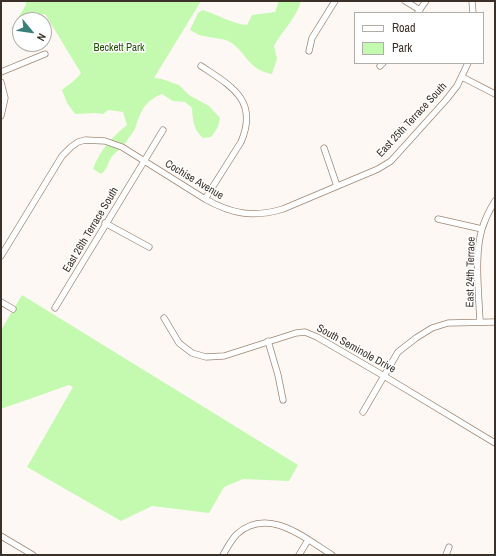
<!DOCTYPE html>
<html>
<head>
<meta charset="utf-8">
<style>
  body { margin:0 }
  #map { position:relative; width:496px; height:556px; overflow:hidden; background:#fdf8f3; font-family:"Archivo Narrow",sans-serif }
  canvas { display:block }
  .frame { position:absolute; inset:0; border:2px solid #3b3129; pointer-events:none }
  .legend { position:absolute; left:354px; top:12px; width:130px; height:52px; box-sizing:border-box; background:#fff; border:1px solid #b1ada9; margin:0; padding:5px 7px; list-style:none; font-size:12px; color:#3b3129 }
  .legend li { display:flex; align-items:center; gap:8px; height:20px }
  .legend b { width:20px; border:1px solid #b1ada9 }
  .north { position:absolute; left:12px; top:12px; width:40px; height:40px; box-sizing:border-box; background:#fff; border:1px solid #b1ada9; border-radius:50%; rotate:119deg; font-size:11px; font-weight:700; line-height:16px; text-align:center; color:#3b3129 }
  .north::after { content:''; display:block; margin:auto; width:14px; height:18px; background:#39807b; clip-path:polygon(50% 0,100% 100%,50% 72%,0 100%) }
</style>
</head>
<body>
<div id="map">
<canvas width="496" height="556"></canvas>
<div class="frame"></div>
<ul class="legend">
<li><b style="height:5px;background:#fff"></b>Road</li>
<li><b style="height:11px;background:#c3fab0"></b>Park</li>
</ul>
<div class="north">N</div>
</div>
<script>
const context = document.querySelector('canvas').getContext('2d');
context.lineJoin = 'round';
function fill(path, color) { context.fillStyle = color; context.fill(path, 'evenodd'); }
function stroke(path, color, width, dash) { context.strokeStyle = color; context.lineWidth = width; context.lineCap = dash ? 'butt' : 'round'; context.setLineDash(dash || []); context.stroke(path); }
function drawText(font, color, halo, rows, align = 'center') {
  context.font = font + ' "Archivo Narrow",sans-serif'; context.lineWidth = 3; context.setLineDash([]); context.textBaseline = 'middle'; context.strokeStyle = halo; context.fillStyle = color; for (const [text, x, y, turn = 0] of rows) {
    context.save(); context.translate(x, y); context.rotate((+turn || 0) * Math.PI / 180); context.textAlign = isNaN(turn) ? turn : align; if (halo) context.strokeText(text, 0, 0); context.fillText(text, 0, 0); context.restore();
  }
}
fill(new Path2D(`
  M26,1h175l-47,77 8,1 17,6 10,10 20,11 11,12 -2,9 -7,10 -8,1c-10,-10 -10,-16 -11,-30l-7,-6 -12,-1 -11,-7c-17,7 -21,16 -26,32 -2,6 -7,11 -10,16 -4,6 -11,10 -15,16 -4,7 -3,10 -10,16l-8,-5c7,-19 18,-31 34,-44l-4,-13 -15,-2 -5,4 -7,-1 -21,1 -8,-11 -5,-13c5,-4 16,-12 19,-17l-36,-59 -8,1 -4,5h-13v12l-1,1 -8,-4 15,-24z
  M279,1h22c-4,16 -19,30 -27,45l3,13 -5,15c-25,-4 -26,-24 -44,-33 -7,-3 -16,-3 -24,-5 -5,0 -10,-4 -14,-6l8,-17 4,-3c16,4 29,14 45,15l5,-10 23,-3z
  M22,295l276,170 -9,16 -46,-2 -19,8 -15,26 -57,-7 -31,15 -94,-54 46,-80 -4,-2 -68,24v-79z`), '#c3fab0');
const minor = new Path2D(`
  M405,1l15,9
  M472,1l1,12
  M418,12l8,-11
  M309,51l3,-13 23,-37
  M201,66c30,20 58,34 40,76l-36,57
  M380,66l3,-3
  M1,72l44,-18
  M462,77l33,17
  M1,82l4,16 -4,18
  M324,148l13,38
  M438,219l44,10
  M105,223l44,24
  M1,256l61,-100 9,-9 7,-5 7,-2 20,1 17,6 83,52c27,15 48,19 78,10l95,-40 13,-8 55,-61 11,-14 11,-23
  M1,302l12,7
  M55,308l108,-178
  M164,318l15,25 13,10 14,4 18,-1 72,-23 9,-1 12,5 67,39 111,67
  M480,322c-1,-27 -6,-67 2,-93 3,-10 8,-20 13,-28
  M268,341l10,34 5,25
  M363,412l35,-60 18,-14 16,-10 16,-5 47,-1
  M1,536l32,19
  M223,555c4,-7 8,-15 14,-21 31,-28 68,4 95,21
  M299,555l9,-15
  M446,555l3,-8`);
stroke(minor, '#9f8774', 7);
stroke(minor, '#fff', 5.5);
drawText('11px', '#1e5001', '#fff', [
  ["Beckett Park",119,48]
]);
drawText('11px', '#3b3129', '#fff', [
  ["East 25th Terrace South",412,120,-47],
  ["Cochise Avenue",194,180,31],
  ["East 26th Terrace South",91,230,-59],
  ["East 24th Terrace",471,272,-89],
  ["South Seminole Drive",356,349,29]
]);
</script>
</body>
</html>
